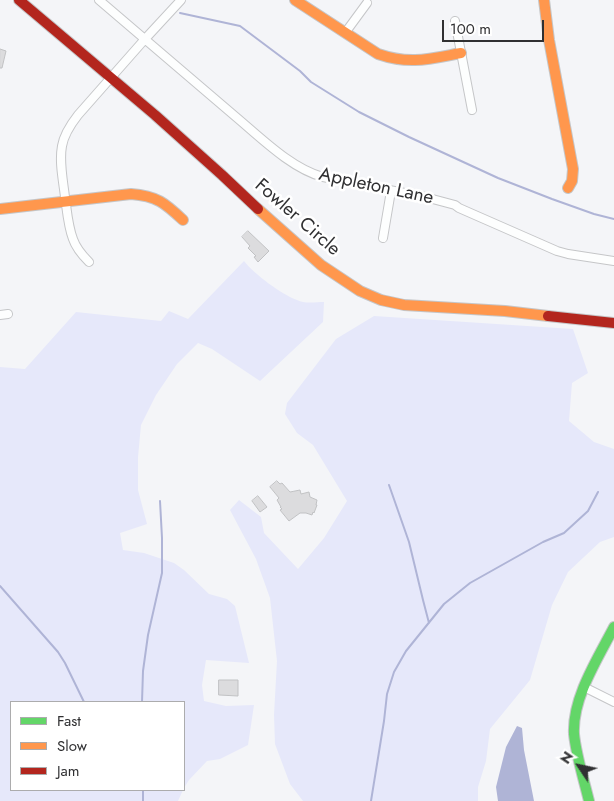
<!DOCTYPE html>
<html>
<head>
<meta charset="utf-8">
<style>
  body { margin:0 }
  #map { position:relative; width:614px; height:801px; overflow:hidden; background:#f4f5f8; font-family:Jost,sans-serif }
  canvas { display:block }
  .legend { position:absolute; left:10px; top:701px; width:175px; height:90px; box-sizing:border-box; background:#fff; border:1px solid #acacad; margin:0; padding:6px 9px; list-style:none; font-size:15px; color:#303032 }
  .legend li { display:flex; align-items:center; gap:10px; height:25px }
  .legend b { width:25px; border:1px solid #acacad }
  .north { position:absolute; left:554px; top:741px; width:50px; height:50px; -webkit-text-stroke:4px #fff; paint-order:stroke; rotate:304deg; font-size:14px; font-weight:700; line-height:20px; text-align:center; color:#303032 }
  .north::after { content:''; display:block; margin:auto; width:18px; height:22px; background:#303032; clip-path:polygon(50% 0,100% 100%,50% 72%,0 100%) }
  .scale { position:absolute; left:442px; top:20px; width:102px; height:22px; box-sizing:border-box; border:2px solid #303032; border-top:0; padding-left:6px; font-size:15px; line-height:18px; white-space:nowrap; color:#303032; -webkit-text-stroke:4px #fff; paint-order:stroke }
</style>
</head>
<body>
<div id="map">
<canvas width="614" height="801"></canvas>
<ul class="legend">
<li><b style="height:6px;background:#63d668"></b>Fast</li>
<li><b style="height:6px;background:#ff974d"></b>Slow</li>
<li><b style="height:6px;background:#b3261e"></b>Jam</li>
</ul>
<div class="north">N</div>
<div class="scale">100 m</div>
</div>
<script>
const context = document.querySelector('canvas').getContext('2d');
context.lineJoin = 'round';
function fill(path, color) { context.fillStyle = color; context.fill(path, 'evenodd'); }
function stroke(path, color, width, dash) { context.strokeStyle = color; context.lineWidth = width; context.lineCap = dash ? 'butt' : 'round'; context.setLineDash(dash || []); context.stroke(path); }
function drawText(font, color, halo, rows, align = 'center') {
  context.font = font + ' Jost,sans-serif'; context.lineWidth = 5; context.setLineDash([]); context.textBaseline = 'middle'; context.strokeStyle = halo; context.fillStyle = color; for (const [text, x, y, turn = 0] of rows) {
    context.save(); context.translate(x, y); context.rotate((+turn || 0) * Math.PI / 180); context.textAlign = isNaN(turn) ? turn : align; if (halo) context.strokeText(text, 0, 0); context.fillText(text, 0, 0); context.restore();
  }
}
fill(new Path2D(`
  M244,261c10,13 37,33 53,39 7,4 19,2 27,2l-1,20 -63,59 -48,-32 -14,-6 -21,21 -21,31 -15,30 -3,32v33l9,34 -27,9 3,17 21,3 30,10 10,7 25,24 18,5 8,7 14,57 -43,-3 -4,25 2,16 22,5 28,-1 -6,40 -28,14 -13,2 -18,19 -5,8v-86h-173v88h172l-5,11h-178v-434l25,2 51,-57 85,9 8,-10 19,8z
  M374,316l199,13 15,44 -16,10 -3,38 25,21 20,7v88l-14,5 -32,30 -16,33 -22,75 -40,49 -4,32 -8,26v14h-175l-13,-17 -15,-40 -1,-29 3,-54 -7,-63 -14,-39 -26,-49 9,-10 22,17 3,16 34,36 26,-31 23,-37 -34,-56 -16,-12 -12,-19 2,-11 49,-64z`), '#e6e8fa');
fill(new Path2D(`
  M517,726l5,2 2,22 10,51h-36l-2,-14 10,-40z`), '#afb4d6');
stroke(new Path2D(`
  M180,13l60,13 60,45 11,11 48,30 50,25 89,41 54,21 42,15 20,5
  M389,485l20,57 14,58 6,23
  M0,586l58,66 7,11 19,39
  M142,702l1,-31 5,-36 14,-62v-35l-2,-37
  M143,801v-11
  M371,801l13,-80 3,-27 7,-22 12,-21 38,-47 26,-21 73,-41 21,-9 24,-22 10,-19`), '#afb4d6', 2);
const building = new Path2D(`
  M0,49l6,2 -4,17h-2z
  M248,231l21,20 -11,11 -4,-5 2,-1 -8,-8 2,-2 -8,-9z
  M277,481l3,3 2,-1 8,9 10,-2 1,4 8,-2 1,5 7,3 -1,5h1l-3,8 -1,-1 -1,3 -6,-2h-6l-11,8 -9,-11 2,-1 -2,-2h1l-4,-7 2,-2 -9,-11z
  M258,496l9,11 -7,5 -8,-11z
  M219,680h19v16l-19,-1z`);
fill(building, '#dcdcde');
stroke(building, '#c1c2c4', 1);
const street = new Path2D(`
  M99,0c46,39 91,78 137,117 25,21 56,52 87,60l102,20 30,8 4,3 98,43 11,3 46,7
  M455,21l17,89
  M345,33l22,-30
  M383,238l8,-47
  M89,262c-7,-7 -13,-14 -16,-23 -5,-13 -6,-28 -8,-42 -2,-17 -6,-35 -3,-51 2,-12 9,-22 16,-31l67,-76 36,-39
  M0,315l8,-1
  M584,687l30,15`);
const fast = new Path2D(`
  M589,801c-5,-21 -13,-46 -15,-67 -2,-36 24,-76 40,-107`);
const slow = new Path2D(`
  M295,0l83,54c32,11 51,5 83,-1
  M544,0l5,40 24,129 -1,12 -4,7
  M0,209l131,-15c26,2 34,9 52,26
  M258,209l63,56 39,26 21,9 23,5 101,6 43,5`);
const jam = new Path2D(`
  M19,0l136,115 67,60 36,34
  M548,316l66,7`);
stroke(street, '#c5c6c8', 10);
stroke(fast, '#c5c6c8', 12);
stroke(slow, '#c5c6c8', 12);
stroke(jam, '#c5c6c8', 12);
stroke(street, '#fdfefe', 8);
stroke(fast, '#63d668', 10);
stroke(slow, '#ff974d', 10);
stroke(jam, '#b3261e', 10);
drawText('19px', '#303032', '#fff', [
  ["Appleton Lane",376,187,12],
  ["Fowler Circle",297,218,41]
]);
</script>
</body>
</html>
